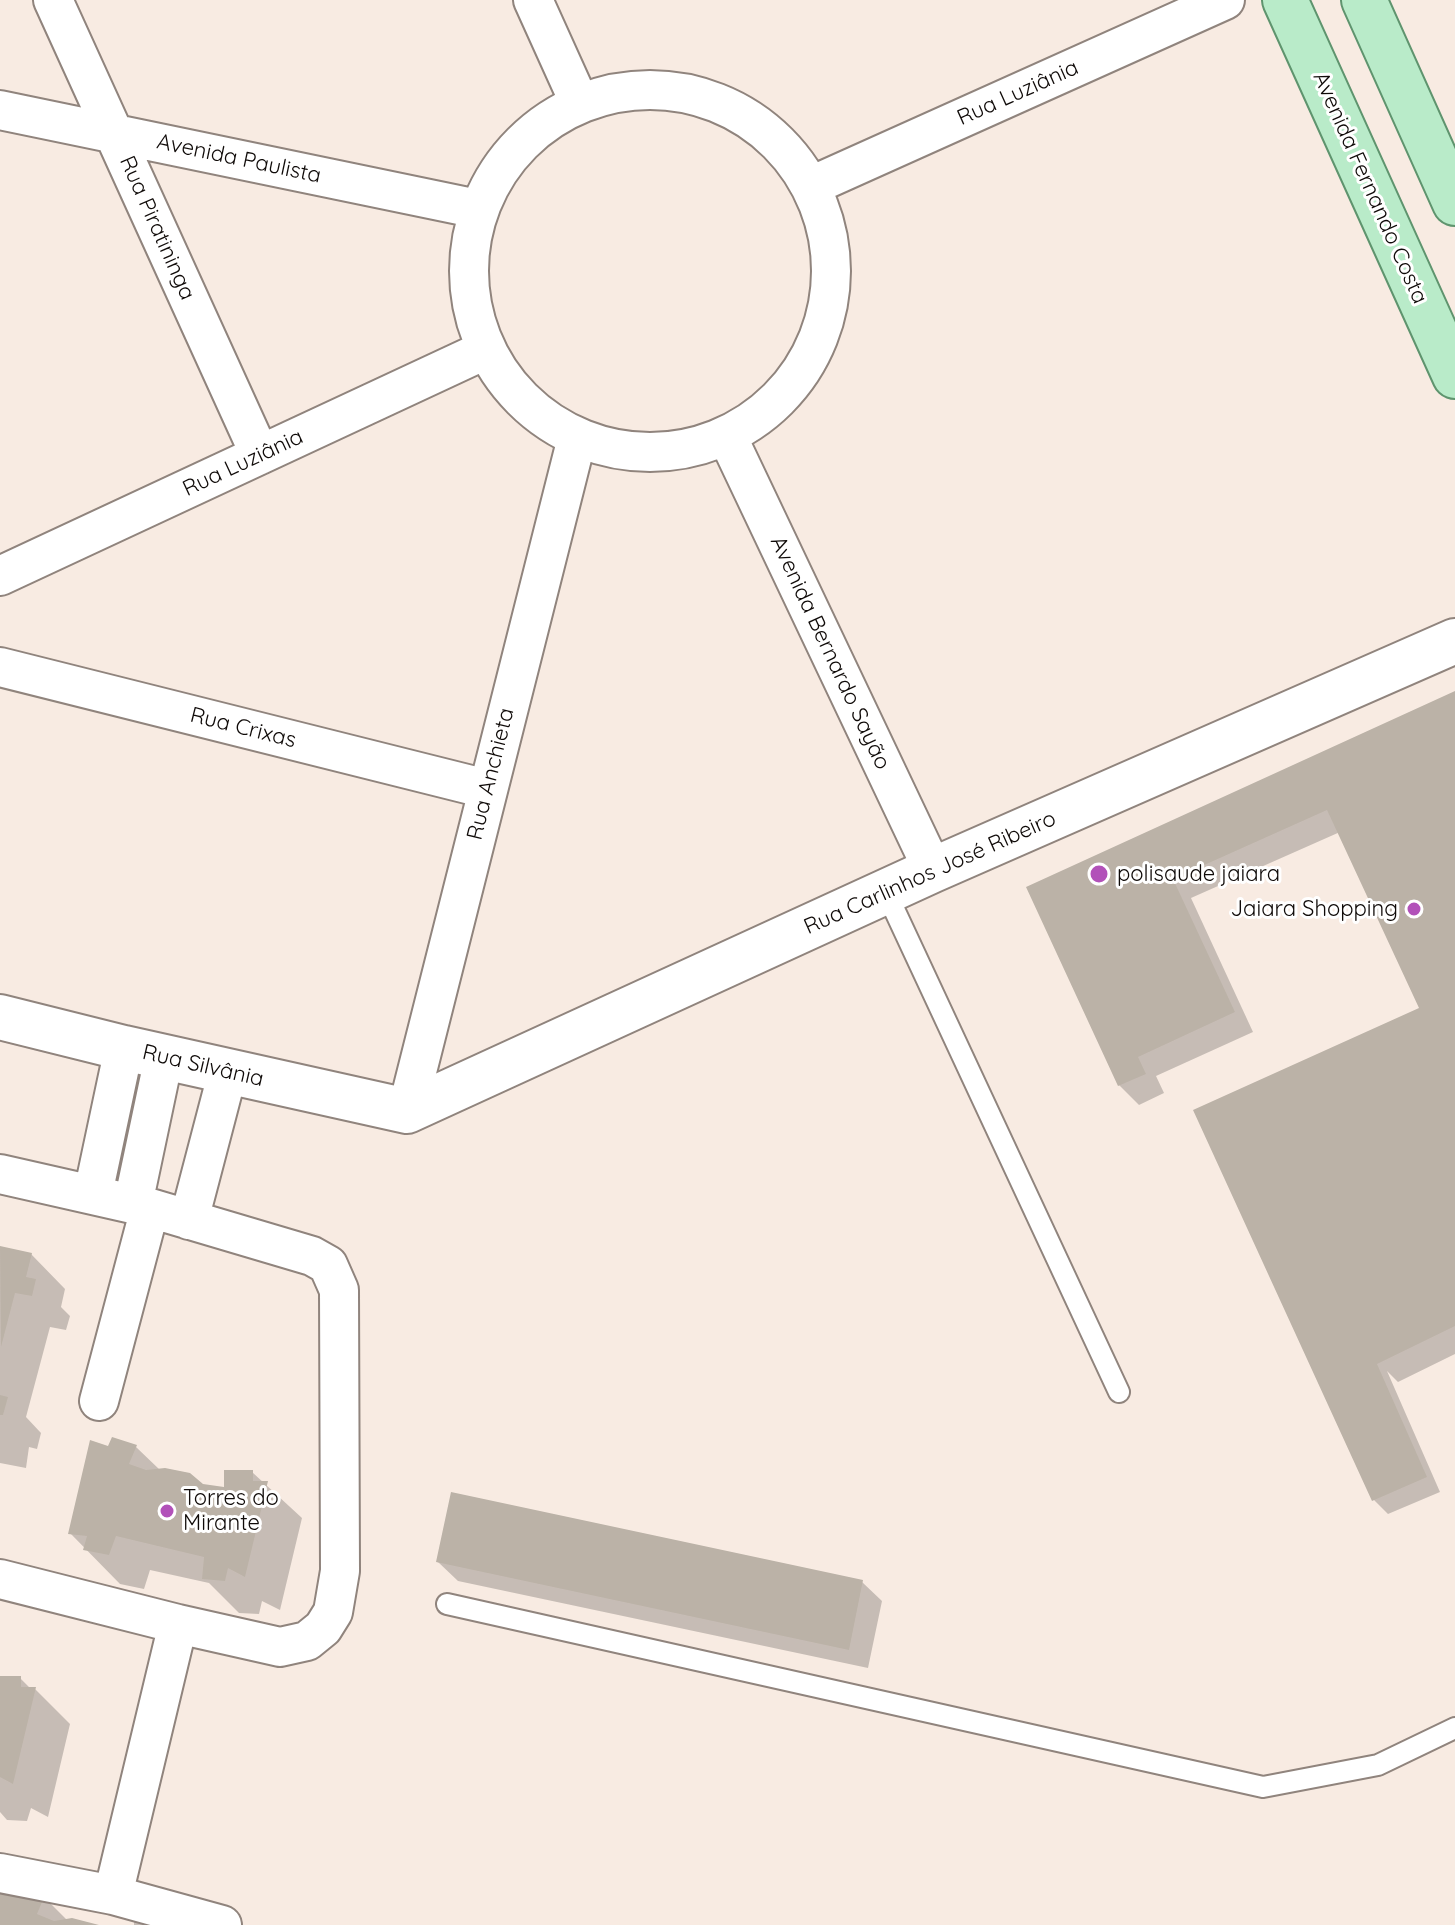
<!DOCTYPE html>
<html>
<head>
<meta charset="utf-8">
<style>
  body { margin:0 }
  canvas { display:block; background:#f8ebe2 }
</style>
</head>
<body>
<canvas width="1455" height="1925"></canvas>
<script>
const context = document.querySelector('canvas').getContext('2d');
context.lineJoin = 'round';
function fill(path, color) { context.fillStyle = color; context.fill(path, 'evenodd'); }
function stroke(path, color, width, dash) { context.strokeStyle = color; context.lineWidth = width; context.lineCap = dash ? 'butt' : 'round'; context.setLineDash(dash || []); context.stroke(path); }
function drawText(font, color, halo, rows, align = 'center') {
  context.font = font + ' Quicksand,sans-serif'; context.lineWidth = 6; context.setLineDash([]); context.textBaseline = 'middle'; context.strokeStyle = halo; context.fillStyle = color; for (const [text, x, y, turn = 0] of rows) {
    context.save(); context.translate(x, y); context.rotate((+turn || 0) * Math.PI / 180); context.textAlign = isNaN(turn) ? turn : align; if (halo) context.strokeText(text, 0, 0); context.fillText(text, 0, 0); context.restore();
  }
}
fill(new Path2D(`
  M1455,693v661l-57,28 -11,-11 53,121 -52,22 -14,-14 -178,-389 226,-102 -82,-177 -149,66 62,134 -97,44 8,17 -25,12 -20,-20 -90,-197z
  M0,1249l31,5 34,35 -4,18 9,9 -4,14 -16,-3 -24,90 15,16 -4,16 -8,-2 -3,21 -26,-5z
  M136,1447l24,23 42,16 24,4 26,-18 50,46 -22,92 -18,-9 -3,13 -20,-1 -30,-30 -59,-13 -6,19 -24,-5 -50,-51 39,-84z
  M438,1562l424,20 20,19 -14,67 -410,-87z
  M0,1678h20l11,11h4l35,35 -22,93 -17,-9 -4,13 -20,-1 -7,-8z
  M0,1893l17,5 26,-2 25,25 28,4h-96z
  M134,1921h26l3,4h-29z`), '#0003');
fill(new Path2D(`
  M1455,691v635l-78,38 50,113 -55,24 -179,-391 226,-102 -92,-198 -154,69 62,133 -97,45 8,17 -28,12 -92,-199z
  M0,1246l32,7 -6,24 10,2 -4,17 -17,-3 -14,54z
  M0,1395l8,2 -5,18h-3z
  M112,1437l25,8 -8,19 17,6 19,-2 25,5 13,11 21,3v-17h29v11h15l-23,96 -17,-9 -3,13 -23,-2 2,-22 -88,-21 -7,19 -26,-5 4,-14 -19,-2 22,-94 18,6z
  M451,1492l412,88 -14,70 -413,-88z
  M0,1676h21v11h15l-23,97 -13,-7z
  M19,1887l26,8 -8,19 17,7 18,-3 27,7h-99v-34l16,5z`), '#bbb2a7');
const lane = new Path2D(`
  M886,892l233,500
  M447,1604l816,183 115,-22 77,-37`);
const street = new Path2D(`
  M53,0l207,455
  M533,0l47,104
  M469 271a181 181 0 1 1 362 0a181 181 0 1 1-362 0Z
  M0,110l478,99
  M811,186l414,-186
  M727,436l206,434
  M0,576l485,-226
  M0,667l487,122
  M407,1111l170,-673
  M0,1174l150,34 162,48 16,9 11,25 1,281 -7,41 -10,16 -16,13 -27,6 -102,-23 -178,-45
  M93,1194l31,-146
  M133,1204l31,-147
  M189,1220l39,-149
  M99,1401l51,-193
  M0,1873l113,22 109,30
  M113,1895l65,-271`);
const secondary = new Path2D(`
  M0,1017l124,31 283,63 526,-241 522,-229`);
const primary = new Path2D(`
  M1285,0l170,376
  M1364,0l91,203`);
stroke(lane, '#90847d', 24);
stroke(street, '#90847d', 42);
stroke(secondary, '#90847d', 48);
stroke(primary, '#5f946e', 48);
stroke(lane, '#fff', 20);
stroke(street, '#fff', 38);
stroke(secondary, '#fff', 44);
stroke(primary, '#b9ebc9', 44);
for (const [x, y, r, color] of [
  [1099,874,10,"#b251b9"],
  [1414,909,8,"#b251b9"],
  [167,1511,8,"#b251b9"]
]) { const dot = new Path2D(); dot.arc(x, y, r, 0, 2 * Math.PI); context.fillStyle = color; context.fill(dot); stroke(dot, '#fff', 3); }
drawText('22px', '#0f0a08', '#fff', [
  ["Rua Luziânia",1018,93,-24],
  ["Avenida Paulista",239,159,12],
  ["Avenida Fernando Costa",1370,188,66],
  ["Rua Piratininga",157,228,66],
  ["Rua Luziânia",243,463,-25],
  ["Avenida Bernardo Sayão",830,653,65],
  ["Rua Crixas",243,728,14],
  ["Rua Anchieta",491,774,-76],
  ["Rua Carlinhos José Ribeiro",930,873,-24],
  ["Rua Silvânia",203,1066,13]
]);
drawText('22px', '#0f0a08', '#fff', [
  ["polisaude jaiara",1117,874],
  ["Jaiara Shopping",1398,909,"right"],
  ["Torres do",183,1498],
  ["Mirante",183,1523]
], 'left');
</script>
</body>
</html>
